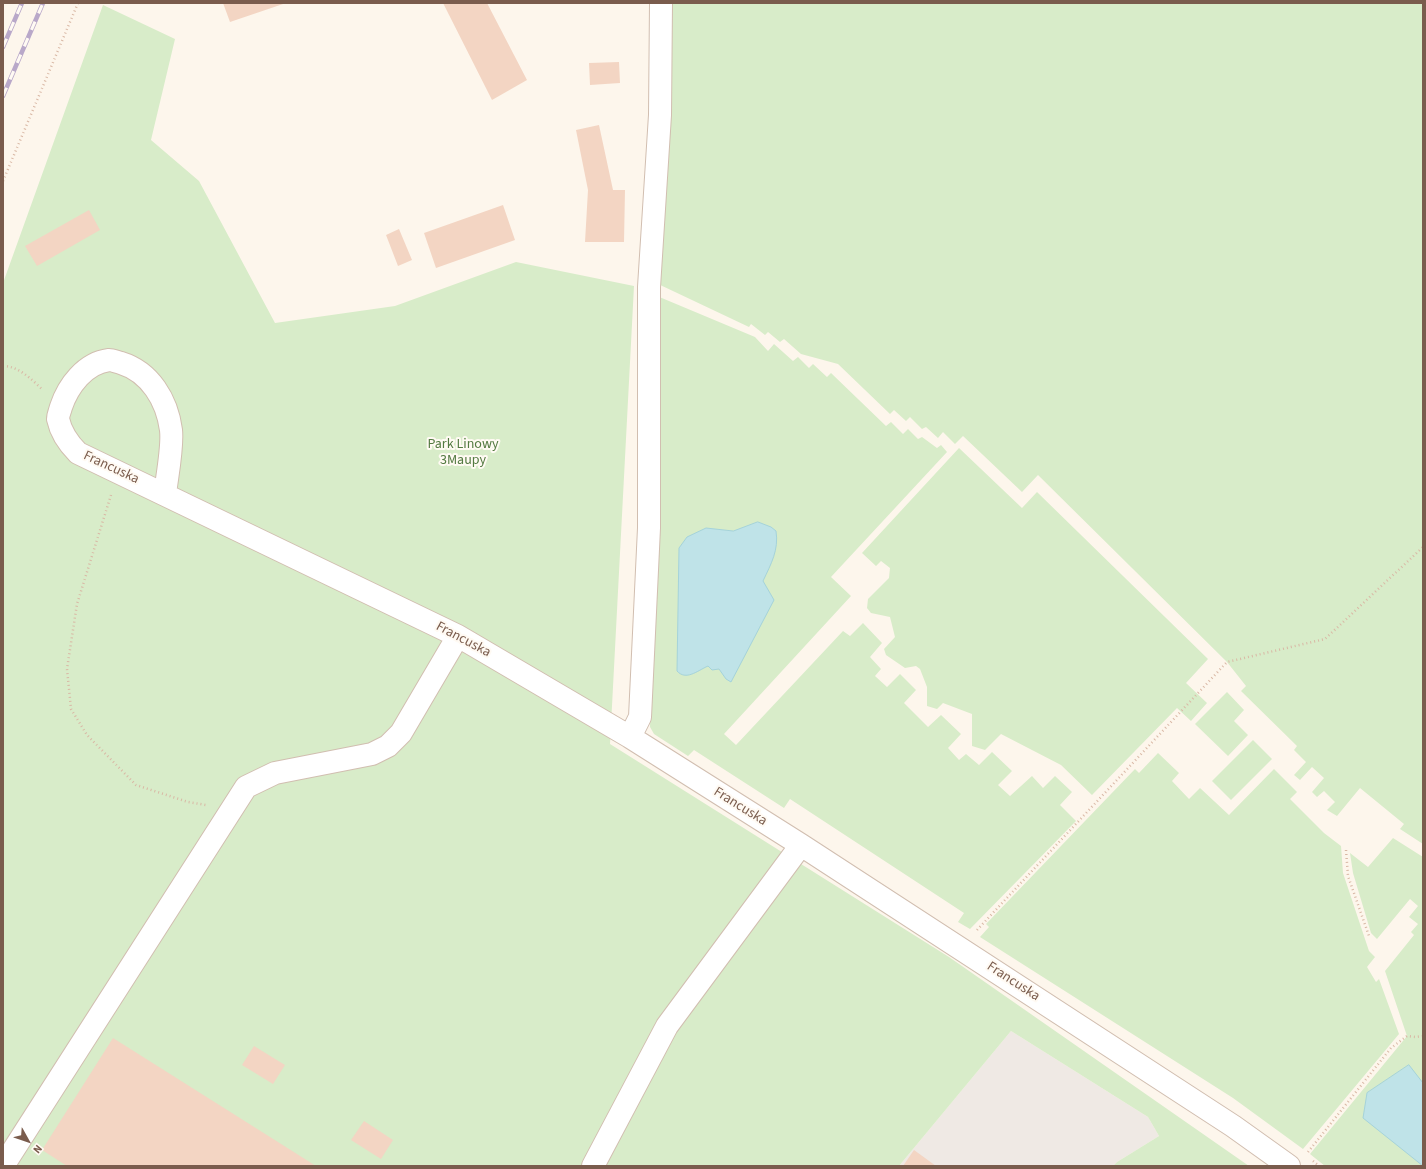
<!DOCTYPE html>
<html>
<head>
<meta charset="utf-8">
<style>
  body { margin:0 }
  #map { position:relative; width:1426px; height:1169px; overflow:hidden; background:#fdf6ec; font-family:"Source Sans 3",sans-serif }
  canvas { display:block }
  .frame { position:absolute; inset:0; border:4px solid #7a5c4d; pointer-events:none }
  .north { position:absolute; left:8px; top:1121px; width:40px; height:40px; -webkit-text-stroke:3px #fffaf3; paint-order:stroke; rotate:130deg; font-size:11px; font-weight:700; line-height:16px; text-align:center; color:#7a5c4d }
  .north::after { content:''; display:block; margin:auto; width:14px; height:18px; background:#7a5c4d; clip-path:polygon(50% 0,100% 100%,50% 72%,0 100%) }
</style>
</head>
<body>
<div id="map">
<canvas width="1426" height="1169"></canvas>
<div class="frame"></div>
<div class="north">N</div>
</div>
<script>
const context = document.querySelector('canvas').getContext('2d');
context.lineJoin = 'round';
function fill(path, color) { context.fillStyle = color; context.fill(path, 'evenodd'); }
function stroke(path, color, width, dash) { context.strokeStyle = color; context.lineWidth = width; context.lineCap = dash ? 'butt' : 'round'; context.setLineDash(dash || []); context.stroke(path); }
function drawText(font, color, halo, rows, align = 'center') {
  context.font = font + ' "Source Sans 3",sans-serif'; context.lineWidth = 4; context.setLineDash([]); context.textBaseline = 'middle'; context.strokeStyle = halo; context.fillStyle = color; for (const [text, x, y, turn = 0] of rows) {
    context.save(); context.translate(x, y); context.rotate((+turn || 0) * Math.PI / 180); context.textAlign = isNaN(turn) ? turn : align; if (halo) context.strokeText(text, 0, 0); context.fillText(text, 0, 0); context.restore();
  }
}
fill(new Path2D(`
  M1011,1031l137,86 11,19 -42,26 -4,4h-214z`), '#efe9e4');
fill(new Path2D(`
  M666,3h757v841l-23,-15 4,-5 -44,-36 -23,28 -10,-6 8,-8 -11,-11 -7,6 -5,-5 12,-14 -12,-11 -12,13 -6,-5 12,-13 -12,-12 3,-4 -56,-55 5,-5 -19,-24 -189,-187 -16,17 -59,-56 -8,8 -12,-12 -5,6 -12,-11 -4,2 -12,-12 -4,4 -12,-11 -4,4 -52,-50 -37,-10 -17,-15 -4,3 -12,-10 -3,3 -14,-11 -2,3 -93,-44z
  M103,5l72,34 -24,101 48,41 76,142 120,-17 121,-44 118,24 -24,458 339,213 300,209h-136l4,-4 42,-26 -11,-19 -137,-86 -112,135h-896v-883z
  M657,296l98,41 13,14 6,-7 19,17 5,-4 11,11 4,-4 14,13 4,-4 55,53 5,-4 12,12 5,-5 10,10 4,-2 15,11 4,-3 6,7 -116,125 20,19 -127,138 12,11 107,-114 7,5 13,-13 19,20 -12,14 11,12 -6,7 12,11 13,-13 16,16 -12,13 24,24 13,-12 20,19 -13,14 11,12 7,-6 13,11 13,-13 20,19 -14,14 12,11 22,-20 11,12 12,-12 17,16 -12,13 16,16 -106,108 -12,-7 6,-9 -174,-114 -6,9 -90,-58 -6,6 -34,-22 -4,-7z
  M959,448l63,60 15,-16 171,167 -22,24 21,20 -16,18 -14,-13 -85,87 -31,-30 -60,-31 -16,16 -13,-4v-32l-29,-11 -6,6 -10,-3v-19l-7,-18 -4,-3 -11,2 -19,-13 -2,-6 11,-12 -5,-20 -19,-4 -4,-5 1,-9 21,-21 1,-10 -9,-7 -5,5 -14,-13z
  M1227,692l17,18 -10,11 14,14 -20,21 -33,-32z
  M1253,740l19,19 -41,41 -19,-19z
  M1158,753l21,20 -7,8 17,18 11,-11 29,27 45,-46 23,23 -7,7 34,34 17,13 2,27 26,78 6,6 -8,10 9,15 3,-3 20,55 -96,115 -70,-51 -253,-161 9,-10 -3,-3 149,-155 4,4z
  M1393,838l30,19v309h-98l-15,-12 97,-118 -22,-65 29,-36 -3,-3 7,-8 -9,-7 9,-11 -8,-7 -33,40 -6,-6 -18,-60 -3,-20 18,14z`), '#d8ecc9');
const water = new Path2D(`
  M758,522l13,5 5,4c3,19 -5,33 -13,50l11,19 -43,82 -5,-3 -7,-10 -7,1 -4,-4c-11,5 -22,15 -31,5l2,-123 8,-11 19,-9 27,3z
  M1409,1065l14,18v83l-60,-48 4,-25z`);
fill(water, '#bfe3e8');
stroke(water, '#a5d3da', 1);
fill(new Path2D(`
  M223,3h63l-56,19z
  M443,3h44l40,77 -35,20z
  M619,62l1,21 -30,2 -1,-22z
  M599,125l14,65h12l-1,52h-39l3,-52 -12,-60z
  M503,205l12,35 -79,28 -12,-35z
  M89,210l11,20 -63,36 -12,-20z
  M399,229l13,31 -14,6 -12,-31z
  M113,1038l203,128h-249l-25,-16z
  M254,1046l31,19 -12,19 -31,-19z
  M364,1121l29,19 -12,19 -30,-19z
  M914,1150l22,16h-33z`), '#f3d5c3');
const minor = new Path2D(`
  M165,494c2,-18 8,-47 6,-64 -4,-30 -21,-58 -50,-67 -4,-1 -9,-3 -12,-3 -24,3 -41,26 -48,47 -1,4 -3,8 -3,12 3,14 10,24 20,34l380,183 172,101 171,108 432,281 56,40
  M630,737l10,-20 9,-189v-241l11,-172 1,-112
  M5,1163l241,-376 29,-14 97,-19 16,-8 13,-13 57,-97
  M593,1166l74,-140 134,-181`);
stroke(minor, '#d1beb0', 24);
stroke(new Path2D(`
  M3,181l75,-178
  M3,366c16,0 29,14 40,24
  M111,495l-34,109 -10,65 4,40 16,26 49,50 52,17 18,3
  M1346,850l2,26 21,60
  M977,930l250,-268 98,-23 98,-92
  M1308,1152l83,-104 16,-12 8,1 8,-1
  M1313,1161l6,5`), '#d9b8a5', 2.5, [1, 3]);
stroke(minor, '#fff', 22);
const rail = new Path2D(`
  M3,47l19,-44
  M3,96l40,-93`);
stroke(rail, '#b9a8c9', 4.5);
stroke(rail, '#fffaf3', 3, [9]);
drawText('14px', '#537a41', '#fffaf3', [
  ["Park Linowy",463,445],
  ["3Maupy",463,461]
]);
drawText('14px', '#7a5c4d', '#fffaf3', [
  ["Francuska",111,468,25],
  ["Francuska",463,640,28],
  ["Francuska",740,807,32],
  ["Francuska",1013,982,33]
]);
</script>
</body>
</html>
